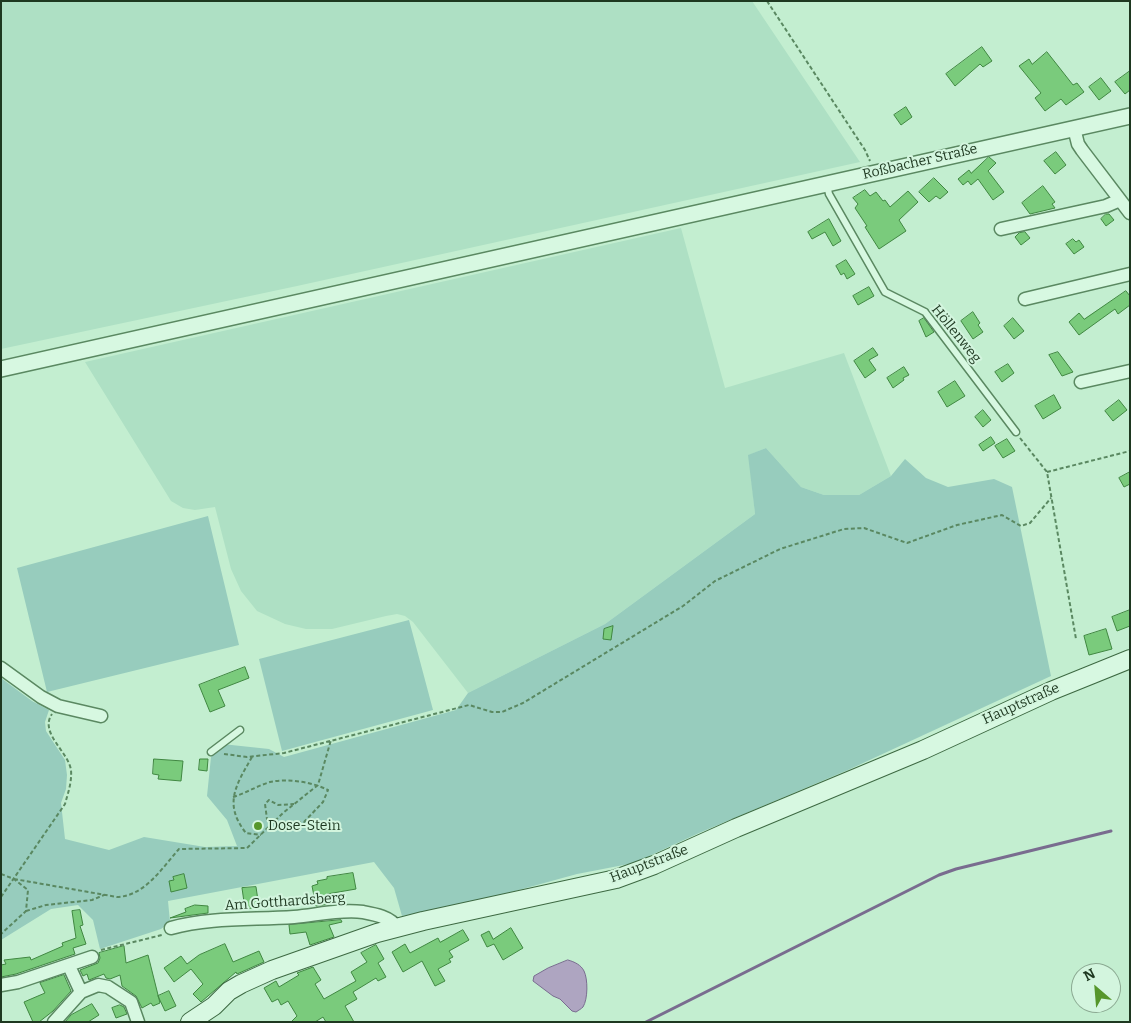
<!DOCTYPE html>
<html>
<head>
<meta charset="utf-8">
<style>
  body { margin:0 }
  #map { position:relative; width:1131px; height:1023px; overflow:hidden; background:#c3eed0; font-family:Bitter,serif }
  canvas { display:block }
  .frame { position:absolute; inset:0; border:2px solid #1e3820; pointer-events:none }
  .north { position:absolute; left:1071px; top:963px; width:50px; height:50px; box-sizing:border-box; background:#d3f5de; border:1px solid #8ba992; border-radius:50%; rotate:333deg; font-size:14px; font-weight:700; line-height:20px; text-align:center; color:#1e3820 }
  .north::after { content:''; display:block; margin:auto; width:18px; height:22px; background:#56962b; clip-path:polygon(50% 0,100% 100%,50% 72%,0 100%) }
</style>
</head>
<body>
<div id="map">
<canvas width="1131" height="1023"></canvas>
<div class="frame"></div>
<div class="north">N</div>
</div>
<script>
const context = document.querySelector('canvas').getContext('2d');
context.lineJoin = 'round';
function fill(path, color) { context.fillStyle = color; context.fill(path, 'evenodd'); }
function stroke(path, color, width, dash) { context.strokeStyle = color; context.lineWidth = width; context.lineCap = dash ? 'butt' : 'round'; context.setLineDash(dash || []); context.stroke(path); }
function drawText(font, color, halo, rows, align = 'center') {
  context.font = font + ' Bitter,serif'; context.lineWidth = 4; context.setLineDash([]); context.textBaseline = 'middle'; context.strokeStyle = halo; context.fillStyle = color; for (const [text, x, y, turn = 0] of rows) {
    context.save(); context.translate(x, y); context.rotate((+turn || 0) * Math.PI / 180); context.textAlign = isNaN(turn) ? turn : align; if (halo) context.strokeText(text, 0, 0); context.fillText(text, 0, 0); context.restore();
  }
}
fill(new Path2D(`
  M1,1h751l108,161 -563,124 -296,63z
  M681,228l44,160 119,-35 47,123 -32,19h-35l-23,-8 -35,-39 -17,7 6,59 -150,110 -137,69 -55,-71 -8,-6 -8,-2 -11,2 -54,13h-26l-21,-5 -28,-13 -16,-20 -10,-22 -16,-62 -20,3 -12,-2 -12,-7 -86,-139z`), '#aee0c4');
fill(new Path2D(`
  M766,448l35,39 23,8h35l32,-19 14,-17 21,19 22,9 46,-8 18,8 39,189 -203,94 -149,63 -65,30 -57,11 -91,25 -84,17 -8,-28 -20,-26 -206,39 2,21 -9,7 -61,20 -7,-29 -15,-15 -27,4 -50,31v-262l31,23 17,9 -4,12 1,9 19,29 2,15 -1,14 -5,14 4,36 44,11 35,-13 61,10 32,-1 -10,-26 -20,-24 4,-39 11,-13 47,5 15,8 172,-47 12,-17 137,-69 150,-110 -7,-59z
  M208,516l31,129 -192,47 -30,-124z
  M409,620l24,90 -151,41 -23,-92z`), '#97ccbd');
const water = new Path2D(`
  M568,960c7,2 13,5 16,11 4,8 4,28 -1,36 -2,2 -4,3 -7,5l-4,-1 -12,-12 -7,-3 -20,-15 1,-5 14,-8z`);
fill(water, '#aea5c1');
stroke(water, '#796c8f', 1);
stroke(new Path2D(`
  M646,1022l293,-147 17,-6 155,-38`), '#796c8f', 3);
const building = new Path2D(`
  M982,47l10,14 -9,6 -3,-3 -25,22 -9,-12z
  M1047,52l26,33 4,-2 7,9 -18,13 -5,-6 -16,12 -10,-13 6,-5 -22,-27 10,-7 3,5z
  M1130,71v19l-5,4 -10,-12z
  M1101,78l10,13 -12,9 -10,-13z
  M906,107l6,10 -11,8 -7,-10z
  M1056,152l10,13 -11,9 -11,-13z
  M989,157l7,6 -8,8 16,21 -11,8 -15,-21 -7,6 -3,-4 -5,4 -5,-6 11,-9 2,3z
  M934,178l14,14 -8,7 -4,-3 -7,6 -10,-10z
  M1043,186l12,16 -3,2 3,4 -25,6 -8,-11z
  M865,190l5,6 6,-4 7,9 2,-1 5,7 18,-16 10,11 -19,18 7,11 -27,18 -14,-22 2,-1 -12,-18 3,-4 -5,-6z
  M1106,214h3l5,6 -8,6 -5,-7z
  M829,219l12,22 -8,5 -8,-14 -13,7 -4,-7z
  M1025,232l5,6 -9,7 -6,-8 4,-4z
  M1073,239l3,3 3,-2 5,7 -10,7 -8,-10z
  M846,260l9,14 -8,5 -3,-6 -3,2 -5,-9z
  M869,287l5,9 -16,9 -5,-9z
  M1126,291l4,5v9l-12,9 -3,-5 -36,26 -10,-13 10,-9 5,6z
  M973,312l7,11 -2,2 5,7 -10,7 -12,-18z
  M924,318l10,14 -8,5 -7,-16z
  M1013,318l11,13 -10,8 -10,-13z
  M873,348l5,7 -9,5 7,10 -11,8 -11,-17z
  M1058,352l15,20 -11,4 -13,-21z
  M1008,364l6,9 -12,9 -7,-10z
  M904,367l5,8 -6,3 1,2 -11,8 -6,-10z
  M955,381l10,15 -18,11 -9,-15z
  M1054,395l7,13 -18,11 -8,-13z
  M1119,400l8,10 -14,11 -8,-10z
  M983,410l8,10 -8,7 -8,-10z
  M991,437l4,6 -12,8 -4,-6z
  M1007,439l8,12 -12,7 -8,-12z
  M1130,472v12l-6,3 -5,-9z
  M1130,610v16l-13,5 -5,-14z
  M613,626l-2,14 -8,-1 1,-10z
  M1106,629l6,20 -23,6 -5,-19z
  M245,667l4,11 -31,12 7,16 -15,6 -11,-27z
  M154,759l29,2 -2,20 -23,-2 1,-4 -6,-1z
  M200,759h8l-1,12 -8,-1z
  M353,873l3,16 -29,5 2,10 -13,2 -4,-20 6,-2 -1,-3 10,-2v-2z
  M184,874l3,14 -16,4 -2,-11 5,-1 -1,-3z
  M256,887l3,20 -14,2 -3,-21z
  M195,905l13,1v7l-38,5 16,-6 -1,-3z
  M80,910l3,15 -3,1 6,18 -13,4 2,6 -59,20 -15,3v-12l5,-1 -2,-4 26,-3 1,3 32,-14 -1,-3 14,-5 -4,-27z
  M341,920l1,2 -13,3 5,12 -24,8 -4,-13 -16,2 -1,-9z
  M511,928l12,20 -20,12 -9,-16 -7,3 -6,-12 8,-4 4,8z
  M463,930l6,10 -20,11 4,6 -4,2 2,3 -13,7 7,12 -10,5 -13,-25 -19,11 -11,-20 13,-8 5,9 28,-15 2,4z
  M225,944l8,18 26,-11 5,11 -27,12 -1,-2 -35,30 -8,-8 10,-10 -12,-15 -17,13 -10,-14 17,-12 6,8 12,-9z
  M376,945l8,14 -6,4 8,14 -8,4 -2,-3 -23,14 4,7 -12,7 9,16h-28l-3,-5 -8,5h-24l6,-6 -9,-15 -7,4 -3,-6 -6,3 -8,-14 12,-7 3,6 20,-12 -2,-2 16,-6 8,13 -6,4 9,15 32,-18 -5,-9 16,-10 -6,-9z
  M124,946l2,17 22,-8 12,48 -7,3 -2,-3 -9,5 -6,-12 -14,-10 -2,-11 -10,4 -4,-1 -2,-4 -15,6 -2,-6 -4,2 -3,-6 18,-7 2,-5 -1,-5z
  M64,975l7,16 -18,20 -14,11h-6l-9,-20 21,-9 -5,-10z
  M169,991l7,15 -11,5 -7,-15z
  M92,1004l7,11 -11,7h-23l6,-7z
  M120,1005l4,2 3,7 -11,4 -4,-10z`);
fill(building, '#7acb7c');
stroke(building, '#408741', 1);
const service = new Path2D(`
  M827,185l2,9 56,98 40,20 91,120
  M211,752l29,-22`);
const minor = new Path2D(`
  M1074,128l4,16 4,6 48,63
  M1001,229l105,-23 14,-6
  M1025,299l105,-25
  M1081,382l49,-11
  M1,668l40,29 17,9 43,10
  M171,928c39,-11 82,-8 123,-11 23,-2 46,-8 69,-5 11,2 28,5 33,15
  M69,966l12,26
  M1,985l17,-3 74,-25
  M54,1022l27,-30 17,-7 10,2 23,15 7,20`);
const tertiary = new Path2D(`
  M1,369l1129,-253`);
const secondary = new Path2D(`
  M190,1022l24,-16 15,-15 12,-7 31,-14 105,-37 46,-12 170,-37 23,-5 38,-14 82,-37 187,-78 128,-59 79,-32`);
stroke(service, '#5a8861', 9);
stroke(minor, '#5a8861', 15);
stroke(tertiary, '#5a8861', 18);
stroke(secondary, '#3d6942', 20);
stroke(new Path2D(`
  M767,1l98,149 5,11
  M1020,438l27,34 29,167
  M1047,472l83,-21
  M224,754l23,3 37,-4 185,-48 23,7h10l21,-9 160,-97 32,-25 65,-32 64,-20 20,-1 43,15 50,-18 45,-10 19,11 9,-3 21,-25
  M252,757c-16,28 -29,47 -6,76l15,2
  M233,797c13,-4 24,-11 37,-15 18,-4 42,0 58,8l-5,12 -19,20h-29l-8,-3 -2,-15 4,-4 9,5 16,-1
  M1,874l13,5 14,11 -2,21 -25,23
  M14,879l103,18c28,-1 45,-29 62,-48l68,-1 36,-35 35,-28 13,-45
  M1,897l64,-93c3,-11 7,-22 6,-34 -3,-19 -32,-37 -19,-56
  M26,911l20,-6 46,-5 12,-5
  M101,950l61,-15`), '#5a8861', 2, [4, 2.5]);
stroke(service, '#d7f8e1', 6);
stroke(minor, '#d7f8e1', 12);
stroke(tertiary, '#d7f8e1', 15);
stroke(secondary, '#d7f8e1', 18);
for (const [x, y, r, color] of [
  [258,826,5,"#56962b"]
]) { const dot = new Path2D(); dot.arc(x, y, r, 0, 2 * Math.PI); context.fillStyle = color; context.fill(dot); stroke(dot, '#d3f5de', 2); }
drawText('14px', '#1e3820', '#d3f5de', [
  ["Roßbacher Straße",920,162,-13],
  ["Höllenweg",956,334,51],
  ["Hauptstraße",1021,704,-24],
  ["Hauptstraße",649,864,-21],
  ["Am Gotthardsberg",285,902,-4]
]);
drawText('14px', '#1e3820', '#d3f5de', [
  ["Dose-Stein",268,826]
], 'left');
</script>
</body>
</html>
